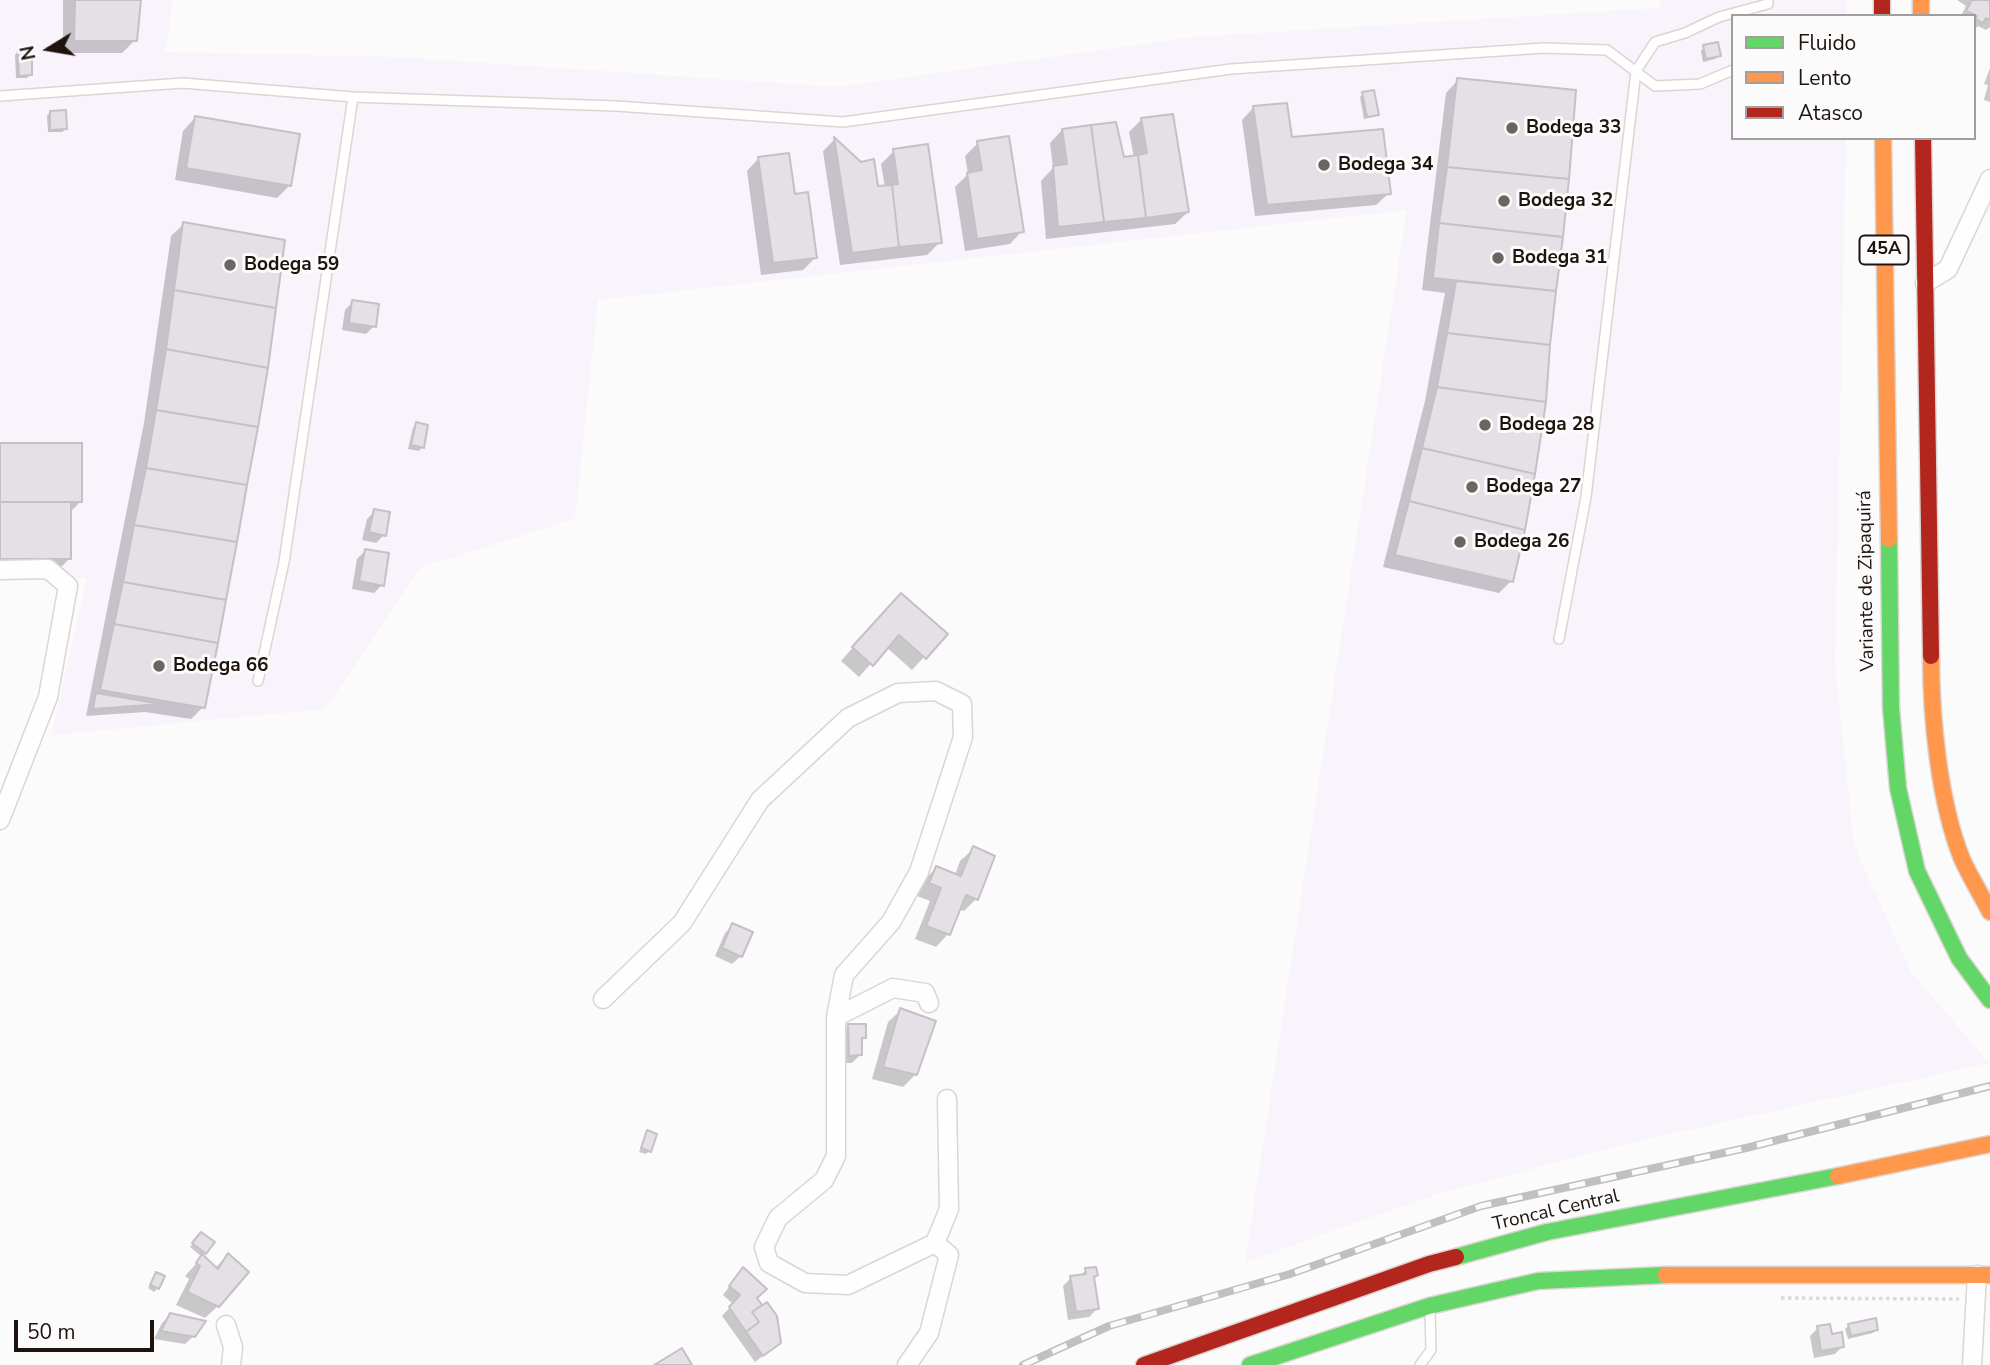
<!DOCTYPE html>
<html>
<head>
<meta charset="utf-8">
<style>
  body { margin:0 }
  #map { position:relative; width:1990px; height:1365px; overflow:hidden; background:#fbfbfb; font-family:"Nunito Sans",sans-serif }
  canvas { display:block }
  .legend { position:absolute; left:1731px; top:14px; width:245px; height:126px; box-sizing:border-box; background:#fbfbfb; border:2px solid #a39e9c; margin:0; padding:9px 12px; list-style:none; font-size:21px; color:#1f130e }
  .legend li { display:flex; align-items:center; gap:14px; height:35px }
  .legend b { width:35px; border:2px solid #a39e9c }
  .north { position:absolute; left:14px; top:14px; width:70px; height:70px; -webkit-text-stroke:5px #fbfbfb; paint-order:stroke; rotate:259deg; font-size:19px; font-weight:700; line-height:28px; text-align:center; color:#1f130e }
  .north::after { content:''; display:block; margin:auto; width:24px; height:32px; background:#1f130e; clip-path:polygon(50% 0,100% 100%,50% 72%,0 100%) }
  .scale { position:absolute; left:14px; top:1320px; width:140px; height:32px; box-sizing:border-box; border:4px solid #1f130e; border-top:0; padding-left:9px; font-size:21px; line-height:24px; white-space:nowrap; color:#1f130e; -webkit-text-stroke:5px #fbfbfb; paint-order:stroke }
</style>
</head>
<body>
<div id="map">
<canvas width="1990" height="1365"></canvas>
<ul class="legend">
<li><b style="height:9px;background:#63d668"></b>Fluido</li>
<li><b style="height:9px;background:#ff974d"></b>Lento</li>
<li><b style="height:9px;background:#b3261e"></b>Atasco</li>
</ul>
<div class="north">N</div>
<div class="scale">50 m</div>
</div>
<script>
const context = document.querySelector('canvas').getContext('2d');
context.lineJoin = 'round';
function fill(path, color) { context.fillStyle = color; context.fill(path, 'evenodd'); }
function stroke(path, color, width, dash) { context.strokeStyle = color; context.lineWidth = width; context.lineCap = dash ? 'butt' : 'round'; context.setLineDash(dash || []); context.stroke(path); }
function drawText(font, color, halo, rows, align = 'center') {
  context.font = font + ' "Nunito Sans",sans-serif'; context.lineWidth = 6; context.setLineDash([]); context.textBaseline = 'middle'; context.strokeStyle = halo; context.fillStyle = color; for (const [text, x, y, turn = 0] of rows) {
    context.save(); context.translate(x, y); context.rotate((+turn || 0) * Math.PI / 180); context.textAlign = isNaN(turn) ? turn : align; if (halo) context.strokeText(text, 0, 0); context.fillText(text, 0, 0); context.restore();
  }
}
fill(new Path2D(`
  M0,0h173l-8,52 230,5 443,30 355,-50 465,-29 3,-8h186v16h-114v122h113l-11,526 19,182 57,126 78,91 -346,77 -203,53 -195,69 162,-1052 -809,90 -23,219 -154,48 -96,142 -274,26 36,-157 -87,3z`), '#f9f3fc');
fill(new Path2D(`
  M63,0h76l-4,40 -13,13h-59z
  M1957,0h33v27l-4,3 -8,-4 -4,4v-14h-13l5,-10z
  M1704,47l15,9 -4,3 -12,3 -2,-11z
  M18,51l13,23 -4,4h-11l-1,-23z
  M1990,68v34l-6,-2 4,-15 -4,-1z
  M1458,80l116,11 -29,311 -34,179 -12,12 -116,-26 42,-166 20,-108 -23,-3 24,-197z
  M1363,94l14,20 -4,3 -9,2 -4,-22z
  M1254,107l37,32 98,54 -13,12 -121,11 -13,-96z
  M50,112l16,17 -4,3h-14l-1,-16z
  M195,118l95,67 -13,13 -102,-18 8,-49z
  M1142,119l46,93 -13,12 -129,15 -5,-58 12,-13 -3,-25 12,-13 61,29 11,-2 -5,-25z
  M834,140l42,48 9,-1 -4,-23 13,-13 46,91 -13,13 -87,10 -17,-114z
  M978,143l44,88 -12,13 -45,7 -10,-64 13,-13 -3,-18z
  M759,158l34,38 23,61 -13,13 -42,5 -14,-104z
  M184,224l19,483 -12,12 -46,-7 -59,4 58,-293 27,-187z
  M353,302l21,24 -8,8 -24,-4 3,-20z
  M416,424l6,23 -3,4 -11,-2 5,-21z
  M0,445l81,56 -11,11v46l-13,13h-57z
  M375,511l9,24 -8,8 -14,-3 5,-21z
  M365,551l17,34 -8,8 -22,-4 5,-30z
  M888,607l57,27 -33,36 -26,-23 -27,30 -18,-16z
  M973,849l3,50 -12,12 -6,-2 -10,25 -12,13 -21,-8 15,-38 -13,-5 7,-16 12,-12 19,7 5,-14z
  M733,925l8,31 -9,8 -17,-8 10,-23z
  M901,1010l15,64 -13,13 -31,-8 16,-57z
  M848,1026l16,11 -4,5v13l-8,8h-11l-1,-29z
  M648,1132l1,19 -3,3 -7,-2z
  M198,1237l7,16 -3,2 13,13 13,-13 -10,51 -13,12 -29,-13 13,-26 -4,-3 17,-19 -12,-10z
  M1086,1270l7,8 4,31 -8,8 -21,3 -5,-34 8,-8 9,-2z
  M156,1274l2,14 -4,4 -6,-4z
  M736,1277l26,31 17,35 -24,19 -33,-46 11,-12 -10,-9z
  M170,1315l24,21 -9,8 -31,-5 8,-16z
  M1849,1325l28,4 -4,4 -25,6 -3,-10z
  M1818,1328l25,18 -8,8 -21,4 -4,-22z`), '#0003');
const building = new Path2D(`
  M75,0h66l-4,41h-63z
  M1972,0h18v20l-4,-2 -3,5 -8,-4 2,-3 -11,-5z
  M1718,42l3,14 -15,3 -3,-14z
  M32,49v26l-13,1 -1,-26z
  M1457,78l119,12 -7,89 -122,-12z
  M1374,90l5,25 -12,2 -5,-25z
  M1287,103l5,34 91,-8 8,65 -124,11 -14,-99z
  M66,110l1,19 -17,1v-19z
  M1173,114l16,98 -43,6 -8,-63 9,-2 -6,-35z
  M195,116l105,18 -9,52 -105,-18z
  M1116,122l8,35 14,-2 8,63 -42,4 -13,-97z
  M1091,125l13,97 -46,5 -5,-61 14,-2 -5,-35z
  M1009,136l15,96 -47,7 -10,-66 15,-3 -5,-29z
  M834,137l27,25 13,-3 4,27 14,-1 7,62 -47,6z
  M928,144l14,99 -43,4 -7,-62 6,-1 -5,-35z
  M789,153l6,41 13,-2 9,66 -44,5 -15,-106z
  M1447,167l122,12 -6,58 -124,-14z
  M183,222l102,18 -9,68 -102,-18z
  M1439,223l124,14 -7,54 -123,-13z
  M1456,281l100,10 -6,54 -103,-12z
  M174,290l102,18 -8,60 -102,-19z
  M352,300l27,4 -3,23 -27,-4z
  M1447,333l103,12 -4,57 -109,-15z
  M166,349l102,19 -10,59 -102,-17z
  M1437,387l109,15 -11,72 -113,-26z
  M156,410l102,17 -11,58 -101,-17z
  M416,422l12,3 -4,23 -13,-3z
  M0,443h82v59h-82z
  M1422,448l113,26 -10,56 -116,-29z
  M146,468l101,17 -10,57 -103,-17z
  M1409,501l116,29 -12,52 -118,-27z
  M0,502h71v57h-71z
  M374,509l16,3 -4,24 -17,-4z
  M134,525l103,17 -11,58 -103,-18z
  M365,549l24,4 -5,33 -25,-5z
  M123,582l103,18 -8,43 -104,-19z
  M901,593l47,41 -22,25 -27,-24 -26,31 -21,-19z
  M114,624l104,19 -13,65 -105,-18z
  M96,693l65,11 -68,5z
  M973,846l22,10 -17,44 -12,-5 -16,40 -24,-9 15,-38 -12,-5 7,-17 25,10z
  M732,923l21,9 -11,25 -20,-9z
  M900,1008l36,13 -19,54 -34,-8z
  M848,1024h18v14h-4v17l-13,1z
  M647,1130l10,4 -6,18 -10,-4z
  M201,1232l14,10 -9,12 -14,-11z
  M228,1253l21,19 -30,35 -32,-15 13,-26 -4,-3 6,-9 16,15z
  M743,1267l24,22 -10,9 5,7 -10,7 7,10 -13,10 -17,-25 11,-12 -11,-9z
  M1096,1267l2,8 -4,2 5,32 -23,3 -6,-36 16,-2 -1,-6z
  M156,1272l9,4 -6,13 -9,-4z
  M767,1302l10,14 4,27 -18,13 -17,-24 13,-10 -7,-10z
  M170,1313l36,8 -11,16 -34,-6z
  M1876,1318l2,12 -27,6 -3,-12z
  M1830,1324l2,10 10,-2 2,15 -23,4 -4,-25z
  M682,1348l10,17h-38z`);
fill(building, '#e5e0e5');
stroke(building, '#c5c0c5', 2);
const lane = new Path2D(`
  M0,96l183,-13 170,14 263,9 227,16 388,-53 313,-21 63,2 48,36 45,-2 33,-14
  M1559,639l27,-142 50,-426 19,-29 30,-9 34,-16 49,-13v-4
  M258,681l26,-119 69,-465
  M1420,1365l11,-15 -1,-42`);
const street = new Path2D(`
  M1925,283l23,-14 42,-90
  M0,570l48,-1 20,17 -20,111 -48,123
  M603,999l79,-76 78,-123 88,-82 50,-25 38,-2 26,13 1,33 -44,135 -28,50 -47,53 -8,42v139l-12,24 -46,38 -14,29 5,16 36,20 43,2 87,-42 14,12 -20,78 -22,32
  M836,1017l57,-29 32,5 4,10
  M935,1243l14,-34 -2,-110
  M226,1325l7,22 -2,18
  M1972,1365l5,-90`);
const fast = new Path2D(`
  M1889,539l2,169 7,80 19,83 42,87 31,42
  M1456,1257l91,-25 291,-56
  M1250,1365l179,-59 109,-25 128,-6`);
const slow = new Path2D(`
  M1921,0v16
  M1883,138l6,401
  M1931,656c0,61 8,146 31,203 8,18 19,35 28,53
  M1838,1176l152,-32
  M1666,1275h324`);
const jam = new Path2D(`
  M1882,0v16
  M1923,138l8,518
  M1144,1365l285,-101 27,-7`);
stroke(lane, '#dcd5d2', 12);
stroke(street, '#dcd5d2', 21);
stroke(fast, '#dcd5d2', 19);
stroke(slow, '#dcd5d2', 19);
stroke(jam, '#dcd5d2', 19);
stroke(new Path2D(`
  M1781,1298l178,1`), '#dbdada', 3.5, [3.5, 3.5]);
stroke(lane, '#fefefe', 9);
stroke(street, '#fefefe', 18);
stroke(fast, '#63d668', 16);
stroke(slow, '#ff974d', 16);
stroke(jam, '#b3261e', 16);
const rail = new Path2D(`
  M1023,1365l86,-39 181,-52 191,-68 265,-58 244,-62`);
stroke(rail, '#c1c0c0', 8);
stroke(rail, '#fbfbfb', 5, [16]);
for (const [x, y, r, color] of [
  [1512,128,7,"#6c6461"],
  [1324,165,7,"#6c6461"],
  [1504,201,7,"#6c6461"],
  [1498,258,7,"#6c6461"],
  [230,265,7,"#6c6461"],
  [1485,425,7,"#6c6461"],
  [1472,487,7,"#6c6461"],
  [1460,542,7,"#6c6461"],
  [159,666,7,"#6c6461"]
]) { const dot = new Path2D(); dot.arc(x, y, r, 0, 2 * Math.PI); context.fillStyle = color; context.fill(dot); stroke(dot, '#fbfbfb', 2.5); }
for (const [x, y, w] of [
  [1884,250,49]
]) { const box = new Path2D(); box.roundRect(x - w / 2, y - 14.5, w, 29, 5); context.fillStyle = '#fbfbfb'; context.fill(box); stroke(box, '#1f130e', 2); }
drawText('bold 18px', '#1f130e', null, [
  ["45A",1884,250]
]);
drawText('bold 19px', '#1f130e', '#fbfbfb', [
  ["Bodega 33",1526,128],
  ["Bodega 34",1338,165],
  ["Bodega 32",1518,201],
  ["Bodega 31",1512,258],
  ["Bodega 59",244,265],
  ["Bodega 28",1499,425],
  ["Bodega 27",1486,487],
  ["Bodega 26",1474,542],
  ["Bodega 66",173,666]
], 'left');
drawText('19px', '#1f130e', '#fbfbfb', [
  ["Variante de Zipaquirá",1867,581,-91],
  ["Troncal Central",1556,1211,-13]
]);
</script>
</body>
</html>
